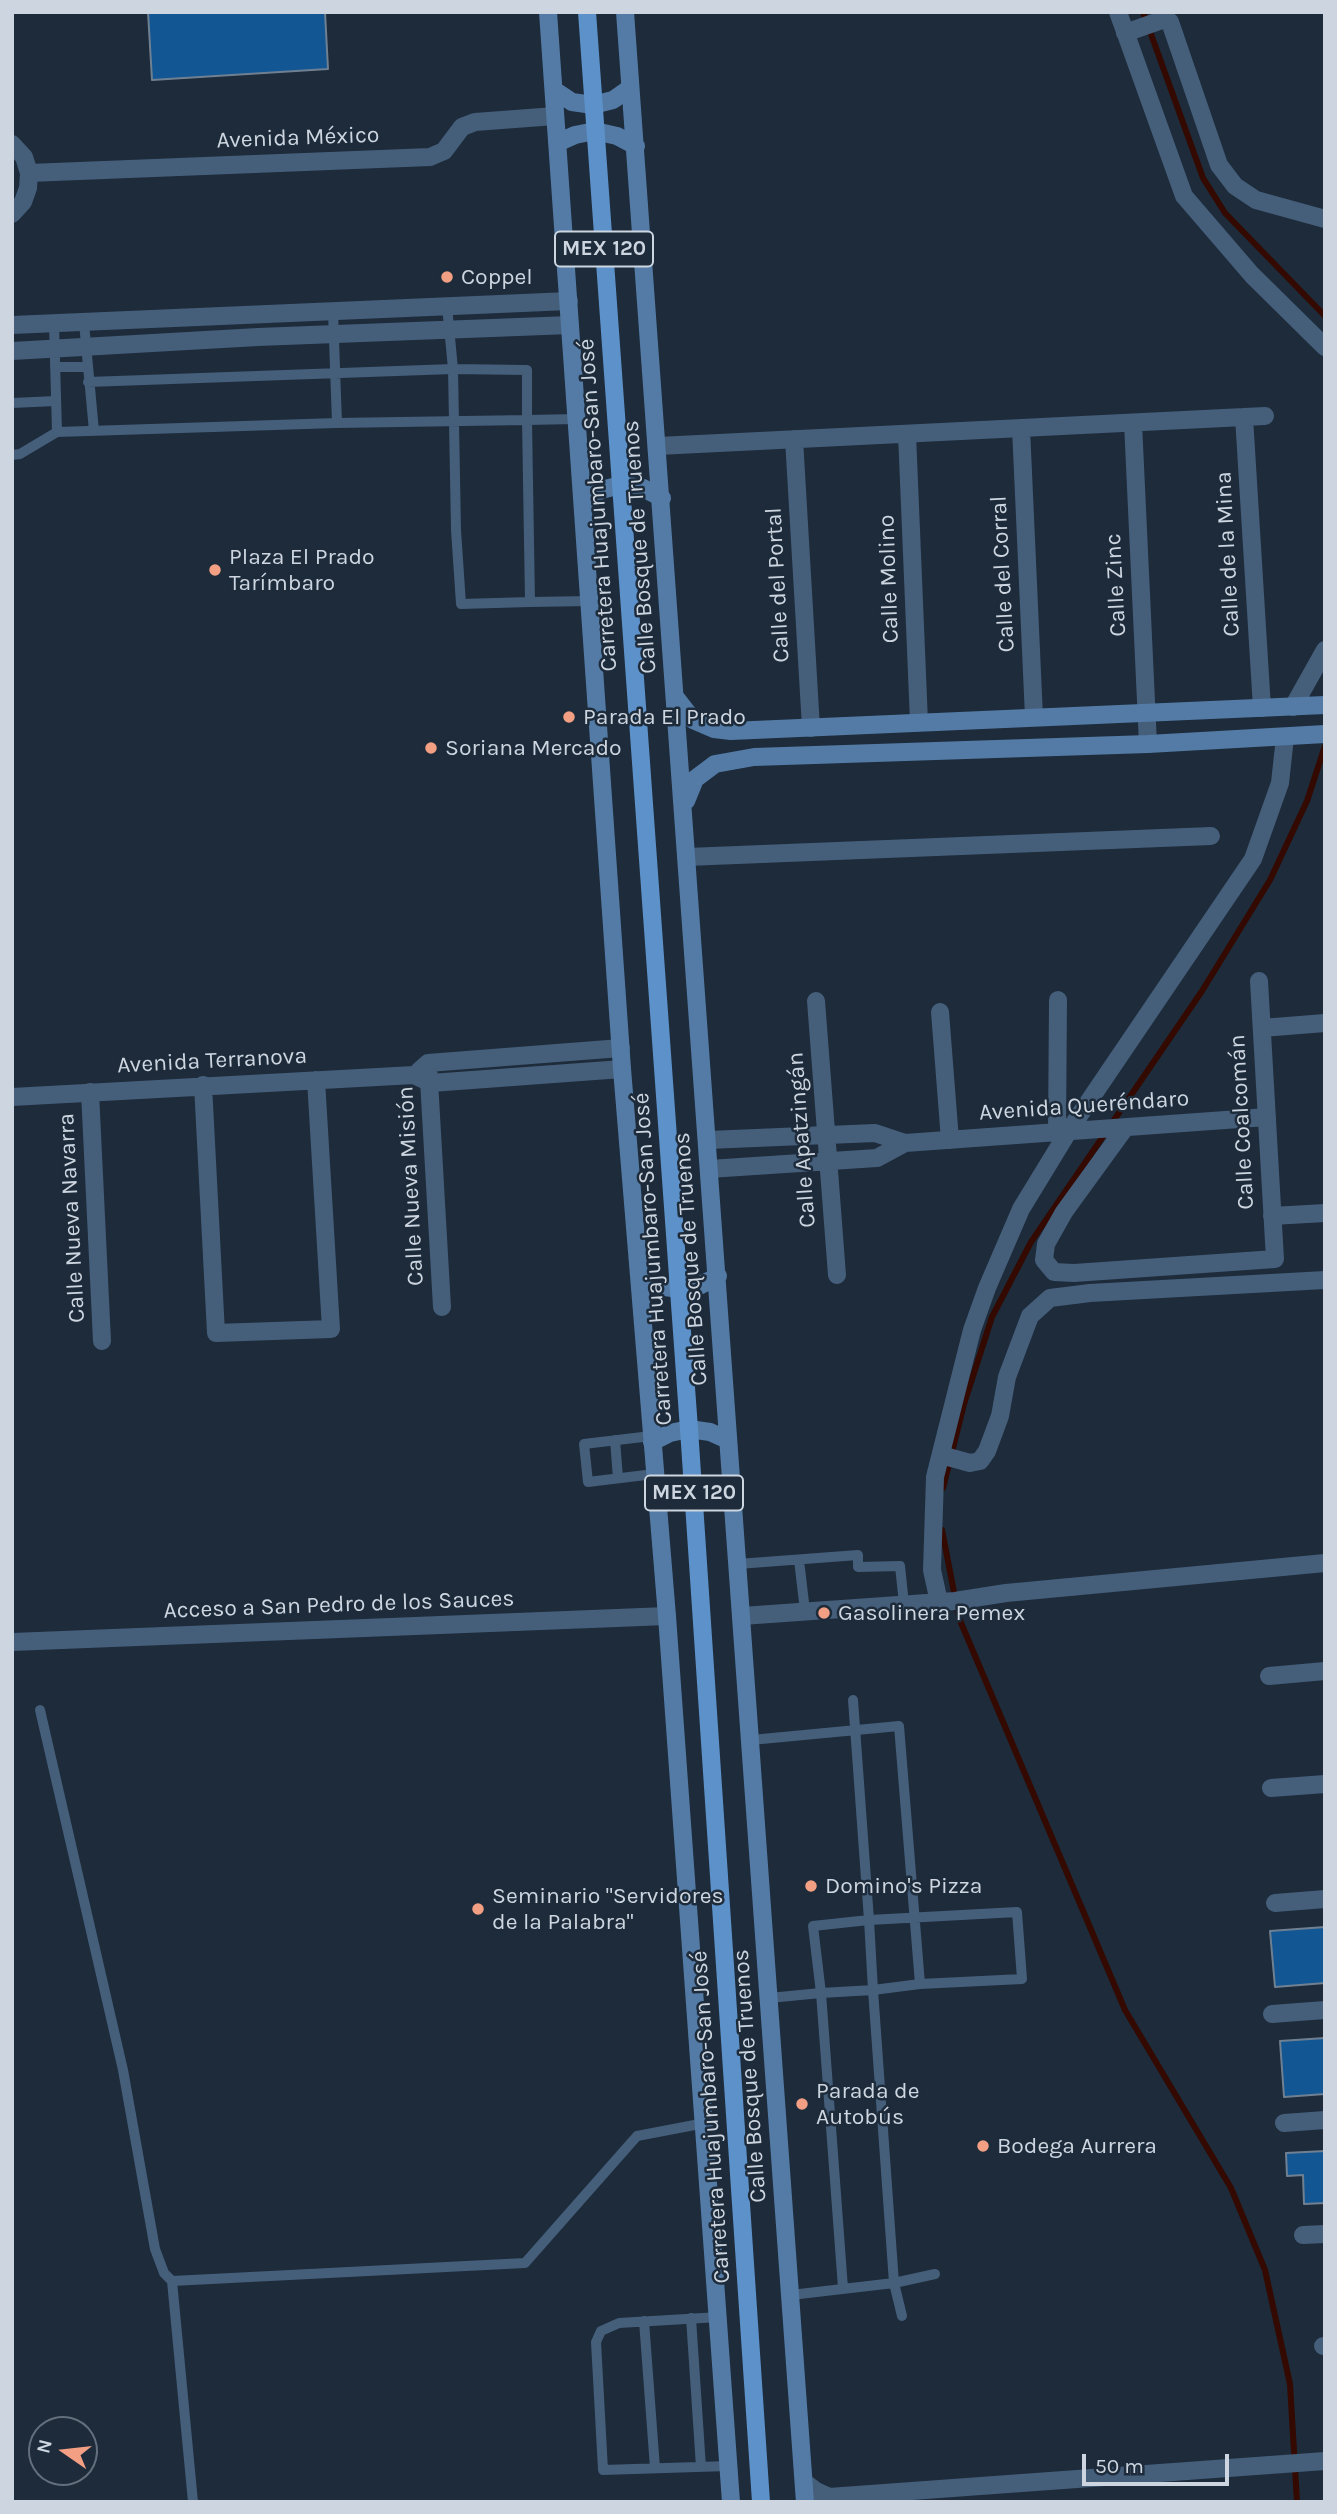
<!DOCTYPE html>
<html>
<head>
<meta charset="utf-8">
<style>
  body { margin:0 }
  #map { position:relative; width:1337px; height:2514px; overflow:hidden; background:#1d2b3a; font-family:Karla,sans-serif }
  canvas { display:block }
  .frame { position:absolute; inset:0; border:14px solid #cdd6e0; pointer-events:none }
  .north { position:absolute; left:28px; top:2416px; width:70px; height:70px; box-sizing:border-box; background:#1d2b3a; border:2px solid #636f7c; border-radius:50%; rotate:284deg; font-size:19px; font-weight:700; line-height:28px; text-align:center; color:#cdd6e0 }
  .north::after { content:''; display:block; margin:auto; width:24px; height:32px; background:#f39f84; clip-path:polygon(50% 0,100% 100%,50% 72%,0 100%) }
  .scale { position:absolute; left:1082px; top:2454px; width:147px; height:32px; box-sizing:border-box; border:4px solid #cdd6e0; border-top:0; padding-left:9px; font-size:21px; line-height:24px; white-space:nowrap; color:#cdd6e0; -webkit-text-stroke:5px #1d2b3a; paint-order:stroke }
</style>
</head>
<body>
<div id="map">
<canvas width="1337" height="2514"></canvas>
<div class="frame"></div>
<div class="north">N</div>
<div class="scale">50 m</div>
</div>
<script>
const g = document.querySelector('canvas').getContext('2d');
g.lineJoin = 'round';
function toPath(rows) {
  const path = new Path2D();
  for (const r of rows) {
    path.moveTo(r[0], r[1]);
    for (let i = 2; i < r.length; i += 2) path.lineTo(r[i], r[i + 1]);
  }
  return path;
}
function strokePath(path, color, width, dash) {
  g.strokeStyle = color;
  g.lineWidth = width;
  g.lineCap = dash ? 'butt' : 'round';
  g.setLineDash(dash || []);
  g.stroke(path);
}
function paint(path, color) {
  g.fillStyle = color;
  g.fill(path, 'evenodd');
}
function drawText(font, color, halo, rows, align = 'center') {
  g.font = font + ' Karla,sans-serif';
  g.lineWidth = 5;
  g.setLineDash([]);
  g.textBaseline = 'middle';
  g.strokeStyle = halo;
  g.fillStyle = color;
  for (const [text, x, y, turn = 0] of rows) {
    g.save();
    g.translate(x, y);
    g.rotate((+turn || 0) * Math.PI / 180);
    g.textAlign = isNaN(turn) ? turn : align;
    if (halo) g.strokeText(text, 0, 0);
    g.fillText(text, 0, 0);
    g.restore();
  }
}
strokePath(toPath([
  [1143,12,1203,178,1225,213,1325,316],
  [1112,1123,1202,991,1270,880,1307,801,1325,746],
  [943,1488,964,1404,992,1317,1031,1242,1106,1132],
  [942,1530,959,1618,1125,2010,1231,2188,1265,2270,1290,2384,1297,2502]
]), '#330900', 6);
const building = toPath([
  [148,12,325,12,328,69,152,80,148,12],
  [1325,1927,1325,1983,1275,1987,1270,1931,1325,1927],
  [1325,2038,1325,2094,1284,2097,1280,2041,1325,2038],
  [1325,2151,1325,2203,1304,2204,1303,2175,1287,2176,1286,2153,1325,2151]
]);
paint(building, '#125693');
strokePath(building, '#6f8092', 2);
strokePath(toPath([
  [447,306,453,369,456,530,461,604,530,602],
  [333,312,337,423],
  [84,323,94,431],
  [54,324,57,432],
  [55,367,87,367],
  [12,403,56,401],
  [577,419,527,420,530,602,591,601],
  [12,455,20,454,57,432,337,423,527,420,527,370,453,369,88,382],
  [651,1436,584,1444,588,1482,654,1474],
  [615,1440,618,1478],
  [799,1560,805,1611],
  [738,1564,858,1555,858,1567,900,1566,904,1604],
  [853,1700,869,1920,813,1926,821,1993,873,1990,920,1984,1022,1979,1017,1912,869,1920,873,1990,894,2283,902,2316],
  [40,1710,123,2070,155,2249,164,2273,172,2281,525,2263,637,2136,705,2123],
  [751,1740,899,1726,920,1984],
  [769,1998,821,1993,843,2288],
  [172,2281,193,2502],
  [791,2295,894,2283,935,2274],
  [719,2317,619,2323,601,2331,596,2342,603,2470,728,2466],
  [691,2318,701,2467],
  [644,2321,655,2468]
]), '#455e7a', 10);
strokePath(toPath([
  [1118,12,1184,196,1252,275,1325,347],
  [1125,33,1162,20,1170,22,1219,165,1235,186,1256,200,1325,219],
  [12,144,24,157,29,173,28,188,23,202,12,214],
  [29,173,430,157,444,151,462,127,475,122,555,116],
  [12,325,569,301],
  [12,351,258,337,570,325],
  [1133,423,1148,744],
  [1021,428,1034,717],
  [907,434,919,722],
  [794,439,811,728],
  [658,446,1244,417],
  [1293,707,1325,650],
  [1262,708,1244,417,1265,416],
  [687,857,1211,836],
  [816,1001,837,1275],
  [940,1012,950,1140],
  [1262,1028,1325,1023],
  [428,1063,442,1307],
  [419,1071,428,1063,621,1048],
  [203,1085,216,1333,331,1329,316,1080],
  [90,1092,102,1341],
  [12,1097,414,1075,431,1083,622,1069],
  [1125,1128,1064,1212,1046,1244,1044,1260,1054,1272,1074,1273,1275,1259,1259,981],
  [1057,1132,1058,1000],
  [708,1140,875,1133,905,1143],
  [709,1169,877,1158,905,1143,1267,1117],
  [1272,1216,1325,1213],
  [941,1455,970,1463,980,1461,987,1451,1000,1416,1007,1377,1030,1316,1050,1298,1090,1293,1325,1280],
  [939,1602,932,1570,935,1477,972,1330,987,1288,1021,1209,1068,1132,1253,859,1280,783,1285,737],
  [742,1616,955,1601,1006,1593,1325,1563],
  [12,1642,667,1616],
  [1269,1676,1325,1671],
  [1271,1788,1325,1784],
  [1275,1903,1325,1899],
  [1272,2014,1325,2010],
  [1284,2123,1325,2120],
  [1303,2235,1325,2234],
  [1323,2346,1325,2346],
  [804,2482,816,2491,829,2497,1325,2461]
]), '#455e7a', 18);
strokePath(toPath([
  [548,12,622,1069,667,1616,731,2502],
  [625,12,805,2502],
  [554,90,572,102,593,105,613,100,630,88],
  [557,143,575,135,595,131,617,136,636,146],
  [584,502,601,490,621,485,643,488,662,498],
  [676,698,693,720,714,729,731,731,1325,705],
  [686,801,695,779,715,764,754,757,1148,744,1325,734],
  [639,1276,658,1286,679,1289,699,1286,718,1276],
  [652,1442,670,1433,689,1429,710,1432,728,1440]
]), '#537ba6', 18);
strokePath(toPath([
  [587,12,689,1429,761,2502]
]), '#5d91c9', 18);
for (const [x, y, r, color] of [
  [447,277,7,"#f39f84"],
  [215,570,7,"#f39f84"],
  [569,717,7,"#f39f84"],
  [431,748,7,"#f39f84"],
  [824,1613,7,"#f39f84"],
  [811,1886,7,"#f39f84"],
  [478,1909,7,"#f39f84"],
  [802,2104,7,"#f39f84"],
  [983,2146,7,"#f39f84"]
]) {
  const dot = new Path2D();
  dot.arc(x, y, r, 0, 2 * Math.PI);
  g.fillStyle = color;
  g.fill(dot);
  strokePath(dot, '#1d2b3a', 2.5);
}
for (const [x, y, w] of [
  [604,249,98],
  [694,1493,98]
]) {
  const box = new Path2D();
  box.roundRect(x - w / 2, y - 17.5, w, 35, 5);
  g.fillStyle = '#1d2b3a';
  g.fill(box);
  strokePath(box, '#cdd6e0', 2);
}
drawText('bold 21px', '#cdd6e0', null, [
  ["MEX 120",604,249],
  ["MEX 120",694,1493]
]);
drawText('23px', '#cdd6e0', '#1d2b3a', [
  ["Avenida México",298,138,-2],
  ["Carretera Huajumbaro-San José",598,505,-94],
  ["Calle Bosque de Truenos",640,547,-94],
  ["Calle de la Mina",1228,554,-93],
  ["Calle del Corral",1003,574,-93],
  ["Calle Molino",889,579,-92],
  ["Calle del Portal",778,585,-93],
  ["Calle Zinc",1116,585,-93],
  ["Avenida Terranova",212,1061,-3],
  ["Avenida Queréndaro",1084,1106,-4],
  ["Calle Coalcomán",1242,1122,-93],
  ["Calle Apatzingán",802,1140,-94],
  ["Calle Nueva Misión",411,1186,-93],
  ["Calle Nueva Navarra",72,1218,-93],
  ["Carretera Huajumbaro-San José",653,1259,-94],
  ["Calle Bosque de Truenos",691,1259,-94],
  ["Acceso a San Pedro de los Sauces",339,1605,-2],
  ["Calle Bosque de Truenos",750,2076,-94],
  ["Carretera Huajumbaro-San José",711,2117,-94]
]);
drawText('23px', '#cdd6e0', '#1d2b3a', [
  ["Coppel",461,277],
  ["Plaza El Prado",229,557],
  ["Tarímbaro",229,583],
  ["Parada El Prado",583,717],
  ["Soriana Mercado",445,748],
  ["Gasolinera Pemex",838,1613],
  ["Domino's Pizza",825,1886],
  ["Seminario \"Servidores",492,1896],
  ["de la Palabra\"",492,1922],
  ["Parada de",816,2091],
  ["Autobús",816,2117],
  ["Bodega Aurrera",997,2146]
], 'left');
</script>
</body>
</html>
